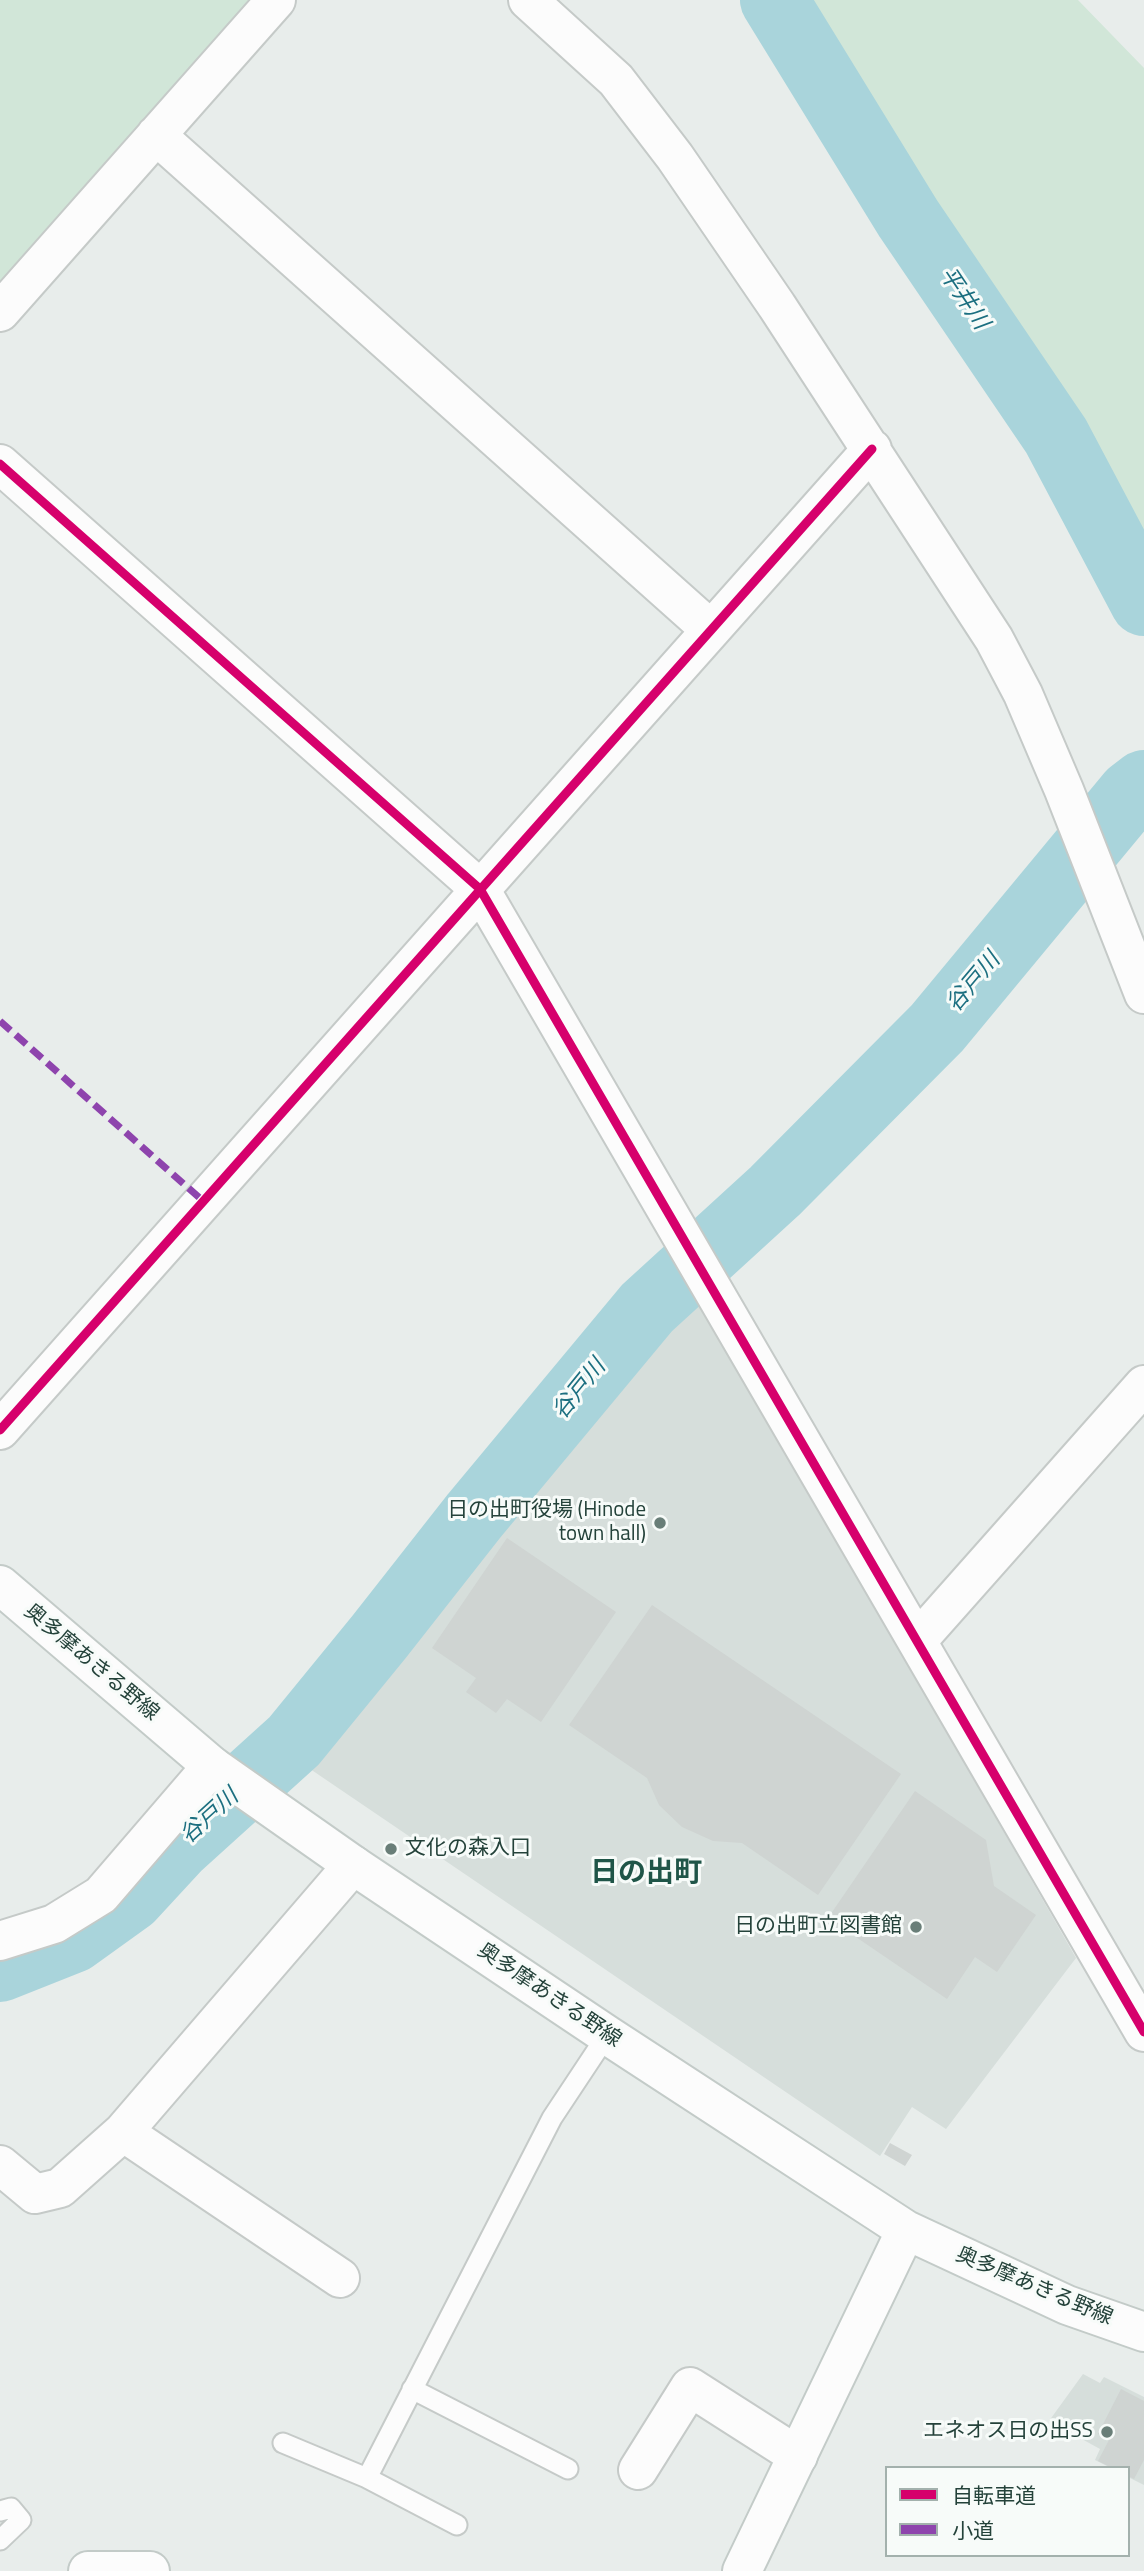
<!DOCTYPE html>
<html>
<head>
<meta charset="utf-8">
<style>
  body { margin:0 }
  #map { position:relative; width:1144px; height:2571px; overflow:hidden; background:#e8edeb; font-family:"Titillium Web","Noto Sans JP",sans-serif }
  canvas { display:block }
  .legend { position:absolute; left:885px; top:2466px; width:245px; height:91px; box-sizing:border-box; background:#f7fbf9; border:2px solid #a3b1ad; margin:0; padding:9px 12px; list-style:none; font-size:21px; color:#24423a }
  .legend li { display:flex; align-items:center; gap:14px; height:35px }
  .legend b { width:35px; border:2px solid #a3b1ad }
</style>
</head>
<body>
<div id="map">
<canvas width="1144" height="2571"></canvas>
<ul class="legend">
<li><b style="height:9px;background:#d6006c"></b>自転車道</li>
<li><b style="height:9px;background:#8e44ad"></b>小道</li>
</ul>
</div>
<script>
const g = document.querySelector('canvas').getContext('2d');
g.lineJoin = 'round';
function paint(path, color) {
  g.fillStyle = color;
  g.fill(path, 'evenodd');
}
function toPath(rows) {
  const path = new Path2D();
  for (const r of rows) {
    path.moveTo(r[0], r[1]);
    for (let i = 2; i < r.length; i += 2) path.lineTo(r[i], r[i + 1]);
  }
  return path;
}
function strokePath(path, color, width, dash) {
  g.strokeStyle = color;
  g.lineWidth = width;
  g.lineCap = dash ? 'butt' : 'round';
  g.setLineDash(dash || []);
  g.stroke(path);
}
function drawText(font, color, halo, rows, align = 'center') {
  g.font = font + ' "Titillium Web","Noto Sans JP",sans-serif';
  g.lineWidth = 6;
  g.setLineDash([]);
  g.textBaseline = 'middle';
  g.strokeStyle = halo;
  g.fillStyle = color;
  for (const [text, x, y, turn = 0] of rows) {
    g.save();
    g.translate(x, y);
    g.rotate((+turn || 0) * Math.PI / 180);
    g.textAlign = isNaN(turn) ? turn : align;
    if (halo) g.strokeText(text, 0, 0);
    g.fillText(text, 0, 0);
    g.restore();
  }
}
paint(toPath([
  [694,1290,1076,1958,946,2129,912,2107,880,2156,291,1756],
  [1083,2374,1100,2383,1104,2377,1144,2397,1144,2485,1128,2477,1128,2468,1111,2468,1095,2460,1100,2449,1049,2421]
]), '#d6dedb');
paint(toPath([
  [0,0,251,0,0,282],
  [809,0,1078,0,1144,68,1144,548,923,201]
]), '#d1e6d8');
strokePath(toPath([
  [774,0,908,218,1056,436,1144,602],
  [0,1968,73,1939,130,1898,178,1846,294,1741,379,1637,474,1516,647,1308,775,1191,937,1028,1131,794,1144,784]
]), '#a9d4db', 68);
paint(toPath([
  [507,1538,616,1612,541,1722,507,1699,496,1713,466,1692,476,1678,432,1648],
  [652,1605,901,1774,818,1895,742,1843,713,1841,682,1827,659,1805,647,1778,569,1725],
  [915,1791,986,1840,994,1886,1036,1915,997,1972,975,1957,947,1999,828,1918],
  [890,2143,912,2155,905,2166,884,2154],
  [1121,2389,1144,2401,1144,2460,1134,2479,1128,2476,1128,2468,1112,2468,1098,2461,1109,2440,1098,2434]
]), '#cfd4d2');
const lane = toPath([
  [412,2389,568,2469],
  [283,2443,367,2478,457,2525],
  [367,2478,552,2118,607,2035],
  [0,2511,11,2508,21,2520,0,2540]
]);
const street = toPath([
  [528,0,616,80,675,157,777,306,994,639,1023,694,1064,790,1144,994],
  [156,135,711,630],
  [0,312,276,0],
  [0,464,480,889,1144,2032],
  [0,1430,872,449],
  [917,1641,1144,1385],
  [0,1941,54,1924,101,1895,212,1766],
  [123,2132,340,2278],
  [0,2165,35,2194,60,2188,123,2132,353,1865],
  [638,2470,690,2387,798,2456]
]);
const secondary = toPath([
  [0,1585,212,1766,353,1865,607,2035,906,2230,1067,2305,1144,2332],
  [88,2571,150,2571],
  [742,2571,906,2230]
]);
strokePath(lane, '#c5cac8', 23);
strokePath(street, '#c5cac8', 42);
strokePath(secondary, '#c3cbc8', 42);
strokePath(lane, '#fcfcfc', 19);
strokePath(street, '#fcfcfc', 38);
strokePath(secondary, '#fcfcfc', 38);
strokePath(toPath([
  [0,1021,203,1201]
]), '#8e44ad', 7, [14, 7]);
strokePath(toPath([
  [0,464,480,889,1144,2032],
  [0,1430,872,449]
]), '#d6006c', 9);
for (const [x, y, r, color] of [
  [660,1523,7,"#697e78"],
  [391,1849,7,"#697e78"],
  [916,1927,7,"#697e78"],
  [1107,2432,7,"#697e78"]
]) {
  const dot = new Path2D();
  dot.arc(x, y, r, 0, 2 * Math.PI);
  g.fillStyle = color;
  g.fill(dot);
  strokePath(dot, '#f7fbf9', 2.5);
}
drawText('21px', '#24423a', '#f7fbf9', [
  ["日の出町役場 (Hinode",646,1511],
  ["town hall)",646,1535],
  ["文化の森入口",405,1849,"left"],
  ["日の出町立図書館",902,1927],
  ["エネオス日の出SS",1093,2432]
], 'right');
drawText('21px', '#24423a', '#f7fbf9', [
  ["奥多摩あきる野線",91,1663,40],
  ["奥多摩あきる野線",549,1996,34],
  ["奥多摩あきる野線",1034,2287,23]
]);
drawText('italic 23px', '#1c6f80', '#f7fbf9', [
  ["平井川",963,299,56],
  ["谷戸川",974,983,-50],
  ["谷戸川",580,1390,-51],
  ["谷戸川",210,1817,-42]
]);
drawText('bold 28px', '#1f5548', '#f7fbf9', [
  ["日の出町",646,1874]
]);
</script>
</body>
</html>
